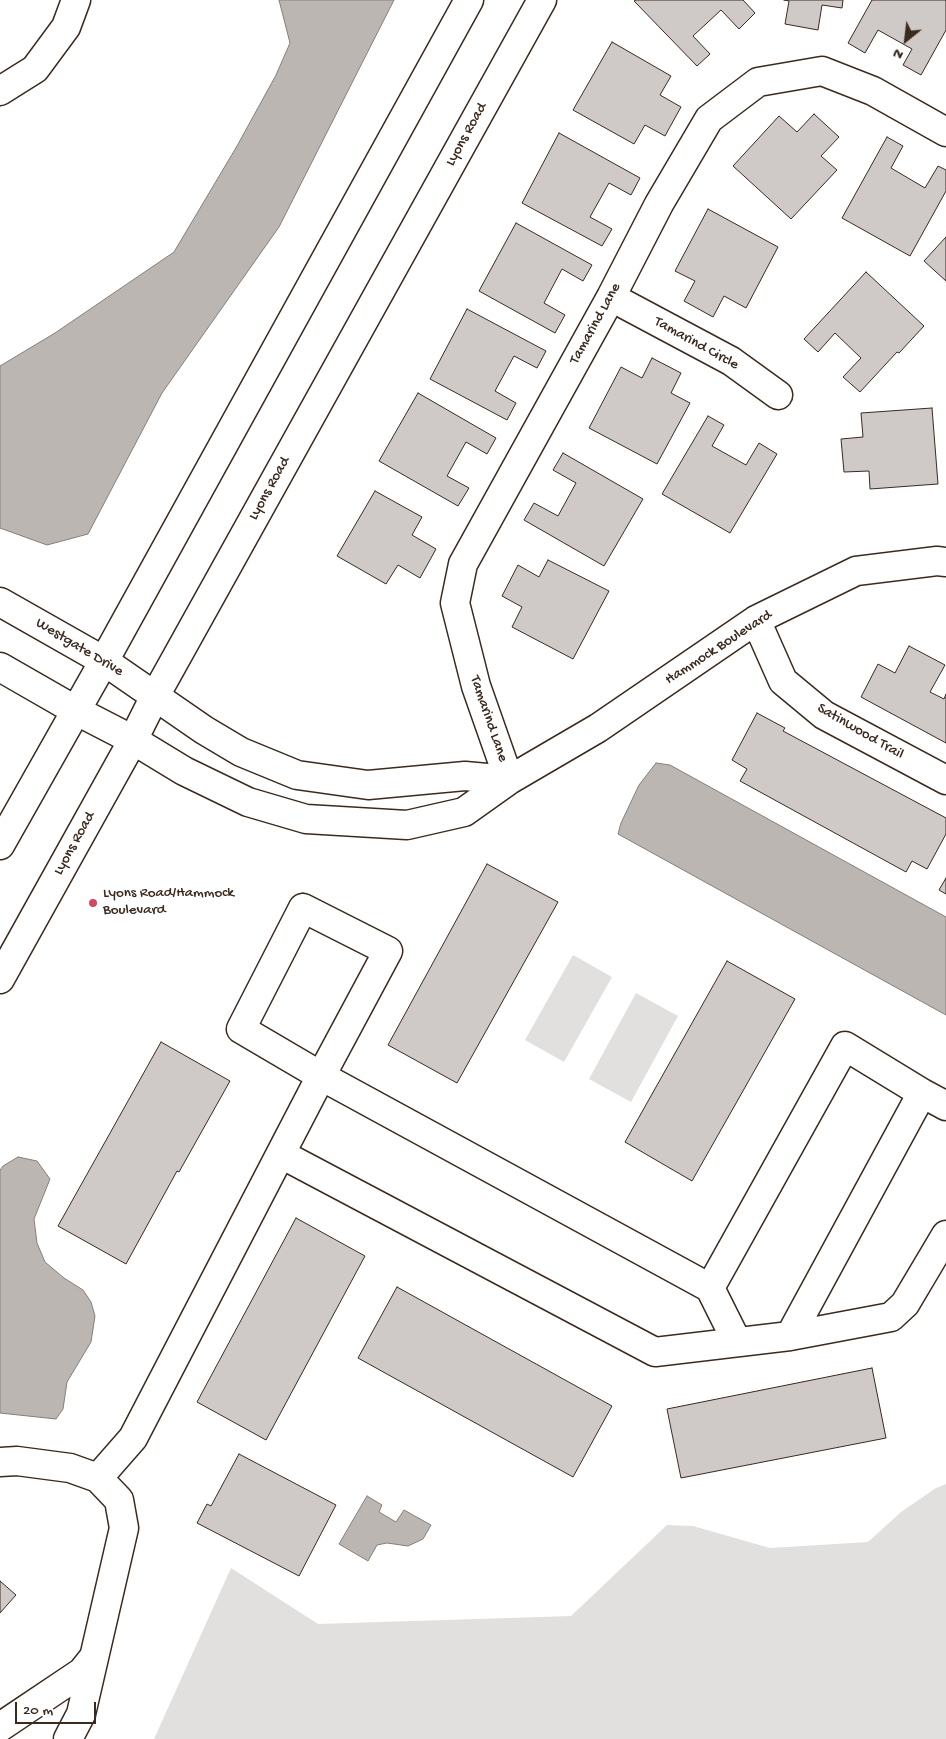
<!DOCTYPE html>
<html>
<head>
<meta charset="utf-8">
<style>
  body { margin:0 }
  #map { position:relative; width:946px; height:1739px; overflow:hidden; background:#fff; font-family:"Gochi Hand",sans-serif }
  canvas { display:block }
  .north { position:absolute; left:881px; top:15px; width:50px; height:50px; -webkit-text-stroke:4px #fff; paint-order:stroke; rotate:209deg; font-size:14px; font-weight:700; line-height:20px; text-align:center; color:#3b2a1e }
  .north::after { content:''; display:block; margin:auto; width:18px; height:22px; background:#3b2a1e; clip-path:polygon(50% 0,100% 100%,50% 72%,0 100%) }
  .scale { position:absolute; left:15px; top:1702px; width:81px; height:22px; box-sizing:border-box; border:2px solid #3b2a1e; border-top:0; padding-left:6px; font-size:15px; line-height:18px; white-space:nowrap; color:#3b2a1e; -webkit-text-stroke:4px #fff; paint-order:stroke }
</style>
</head>
<body>
<div id="map">
<canvas width="946" height="1739"></canvas>
<div class="north">N</div>
<div class="scale">20 m</div>
</div>
<script>
const g = document.querySelector('canvas').getContext('2d');
g.lineJoin = 'round';
function paint(path, color) {
  g.fillStyle = color;
  g.fill(path, 'evenodd');
}
function toPath(rows) {
  const path = new Path2D();
  for (const r of rows) {
    path.moveTo(r[0], r[1]);
    for (let i = 2; i < r.length; i += 2) path.lineTo(r[i], r[i + 1]);
  }
  return path;
}
function strokePath(path, color, width, dash) {
  g.strokeStyle = color;
  g.lineWidth = width;
  g.lineCap = dash ? 'butt' : 'round';
  g.setLineDash(dash || []);
  g.stroke(path);
}
function drawText(font, color, halo, rows, align = 'center') {
  g.font = font + ' "Gochi Hand",sans-serif';
  g.lineWidth = 4;
  g.setLineDash([]);
  g.textBaseline = 'middle';
  g.strokeStyle = halo;
  g.fillStyle = color;
  for (const [text, x, y, turn = 0] of rows) {
    g.save();
    g.translate(x, y);
    g.rotate((+turn || 0) * Math.PI / 180);
    g.textAlign = isNaN(turn) ? turn : align;
    if (halo) g.strokeText(text, 0, 0);
    g.fillText(text, 0, 0);
    g.restore();
  }
}
paint(toPath([
  [573,955,612,977,564,1062,525,1040],
  [636,993,678,1016,631,1102,589,1079],
  [946,1484,946,1739,154,1739,231,1568,318,1624,571,1616,667,1525,693,1526,770,1548,868,1542,901,1512,936,1488]
]), '#e2e0de');
const water = toPath([
  [279,0,394,0,279,227,162,393,88,534,47,545,0,528,0,366,55,333,174,252,237,146,276,75,290,43,279,0],
  [656,763,670,765,946,917,946,1015,618,834,621,823,639,785,656,763],
  [18,1157,37,1161,50,1179,34,1219,37,1243,45,1262,64,1278,83,1290,91,1302,95,1316,91,1342,67,1382,63,1409,56,1419,0,1413,0,1170,3,1166,18,1157],
  [367,1496,382,1505,379,1512,396,1522,404,1510,431,1525,423,1539,408,1546,387,1543,377,1545,368,1561,339,1544,367,1496]
]);
paint(water, '#bcb6b3');
strokePath(water, '#887e77', 1);
const building = toPath([
  [636,0,743,0,755,13,739,29,721,10,693,36,710,54,697,66,634,1,636,0],
  [784,0,843,0,842,8,822,5,818,30,785,24,789,1,784,0],
  [872,0,946,0,946,30,921,75,903,65,912,49,878,30,865,53,848,43,872,0],
  [612,42,671,76,660,95,681,107,665,136,645,125,634,144,573,110,612,42],
  [814,114,839,137,821,156,837,170,791,219,733,166,779,116,797,132,814,114],
  [559,133,640,178,631,195,609,183,590,217,612,229,602,246,522,203,559,133],
  [887,137,903,146,891,168,925,188,938,166,946,170,946,191,910,256,842,218,887,137],
  [708,209,778,247,746,308,724,296,713,317,684,301,695,281,675,271,708,209],
  [516,223,592,265,583,281,562,269,544,303,565,315,555,333,479,291,516,223],
  [946,237,946,281,924,261,946,237],
  [866,272,924,326,899,353,897,352,860,392,843,377,861,358,835,333,818,352,804,339,866,272],
  [467,309,546,351,537,368,514,356,495,391,516,403,507,420,430,379,467,309],
  [652,358,681,373,671,393,690,403,657,464,589,428,621,367,642,378,652,358],
  [418,393,496,438,487,454,466,442,447,476,469,488,458,506,379,461,418,393],
  [932,408,938,484,870,489,869,471,844,472,841,439,863,437,861,413,932,408],
  [708,416,724,425,712,446,746,465,759,443,777,454,730,533,662,494,708,416],
  [563,453,643,499,604,566,524,520,534,503,558,516,576,483,553,470,563,453],
  [375,491,422,517,412,535,436,549,420,578,398,565,386,584,337,556,375,491],
  [548,560,609,591,573,659,512,627,522,607,502,596,518,565,539,577,548,560],
  [909,646,945,665,930,692,944,699,946,694,946,743,861,697,878,664,895,673,909,646],
  [757,713,785,728,783,731,946,818,946,834,927,869,912,861,906,872,740,781,747,769,732,760,757,713],
  [487,864,558,902,457,1083,388,1045,487,864],
  [946,878,946,894,939,890,946,878],
  [727,961,795,999,692,1181,625,1142,727,961],
  [161,1042,230,1081,179,1172,177,1171,126,1264,58,1226,161,1042],
  [296,1218,365,1256,266,1440,197,1402,296,1218],
  [397,1287,612,1406,573,1477,358,1358,397,1287],
  [872,1368,886,1438,681,1478,667,1409,872,1368],
  [239,1454,336,1505,299,1576,197,1523,207,1504,211,1506,239,1454],
  [0,1581,16,1595,0,1613,0,1581]
]);
paint(building, '#cfcac7');
strokePath(building, '#3b2a1e', 1);
const minor = toPath([
  [0,91,35,69,66,27,76,0],
  [611,297,731,361,778,395],
  [0,602,104,661,204,730,241,752,297,775,368,785,465,776,509,780],
  [756,620,783,681,824,715,946,780],
  [0,667,75,710,133,740,184,771,248,802,306,819,407,825,464,812,509,780,598,728,756,620,856,571,937,561,946,562],
  [509,780,476,686,455,603,463,564,611,297,659,204,709,119,758,82,822,71,873,91,946,132],
  [303,908,388,951,321,1076,241,1029,303,908],
  [281,1154,655,1352,790,1336,891,1317,905,1304,946,1235],
  [710,1288,737,1342],
  [790,1336,922,1093],
  [0,1462,17,1461,70,1468,98,1478,119,1500,124,1528,81,1714,68,1739],
  [98,1478,133,1438,321,1076,710,1288,845,1046,922,1093,946,1106],
  [0,1727,82,1672,94,1657]
]);
const major = toPath([
  [0,845,104,661,469,0],
  [0,979,133,740,155,696,542,0]
]);
strokePath(minor, '#3b2a1e', 31);
strokePath(major, '#3b2a1e', 31);
strokePath(minor, '#fff', 28);
strokePath(major, '#fff', 28);
for (const [x, y, r, color] of [
  [93,903,5,"#d1495b"]
]) {
  const dot = new Path2D();
  dot.arc(x, y, r, 0, 2 * Math.PI);
  g.fillStyle = color;
  g.fill(dot);
  strokePath(dot, '#fff', 2);
}
drawText('15px', '#3b2a1e', '#fff', [
  ["Lyons Road",467,135,-61],
  ["Tamarind Lane",596,324,-61],
  ["Tamarind Circle",696,344,29],
  ["Lyons Road",270,489,-61],
  ["Westgate Drive",79,648,31],
  ["Hammock Boulevard",719,648,-33],
  ["Tamarind Lane",488,719,71],
  ["Satinwood Trail",860,732,30],
  ["Lyons Road",75,844,-61]
]);
drawText('15px', '#3b2a1e', '#fff', [
  ["Lyons Road/Hammock",103,894],
  ["Boulevard",103,911]
], 'left');
</script>
</body>
</html>
